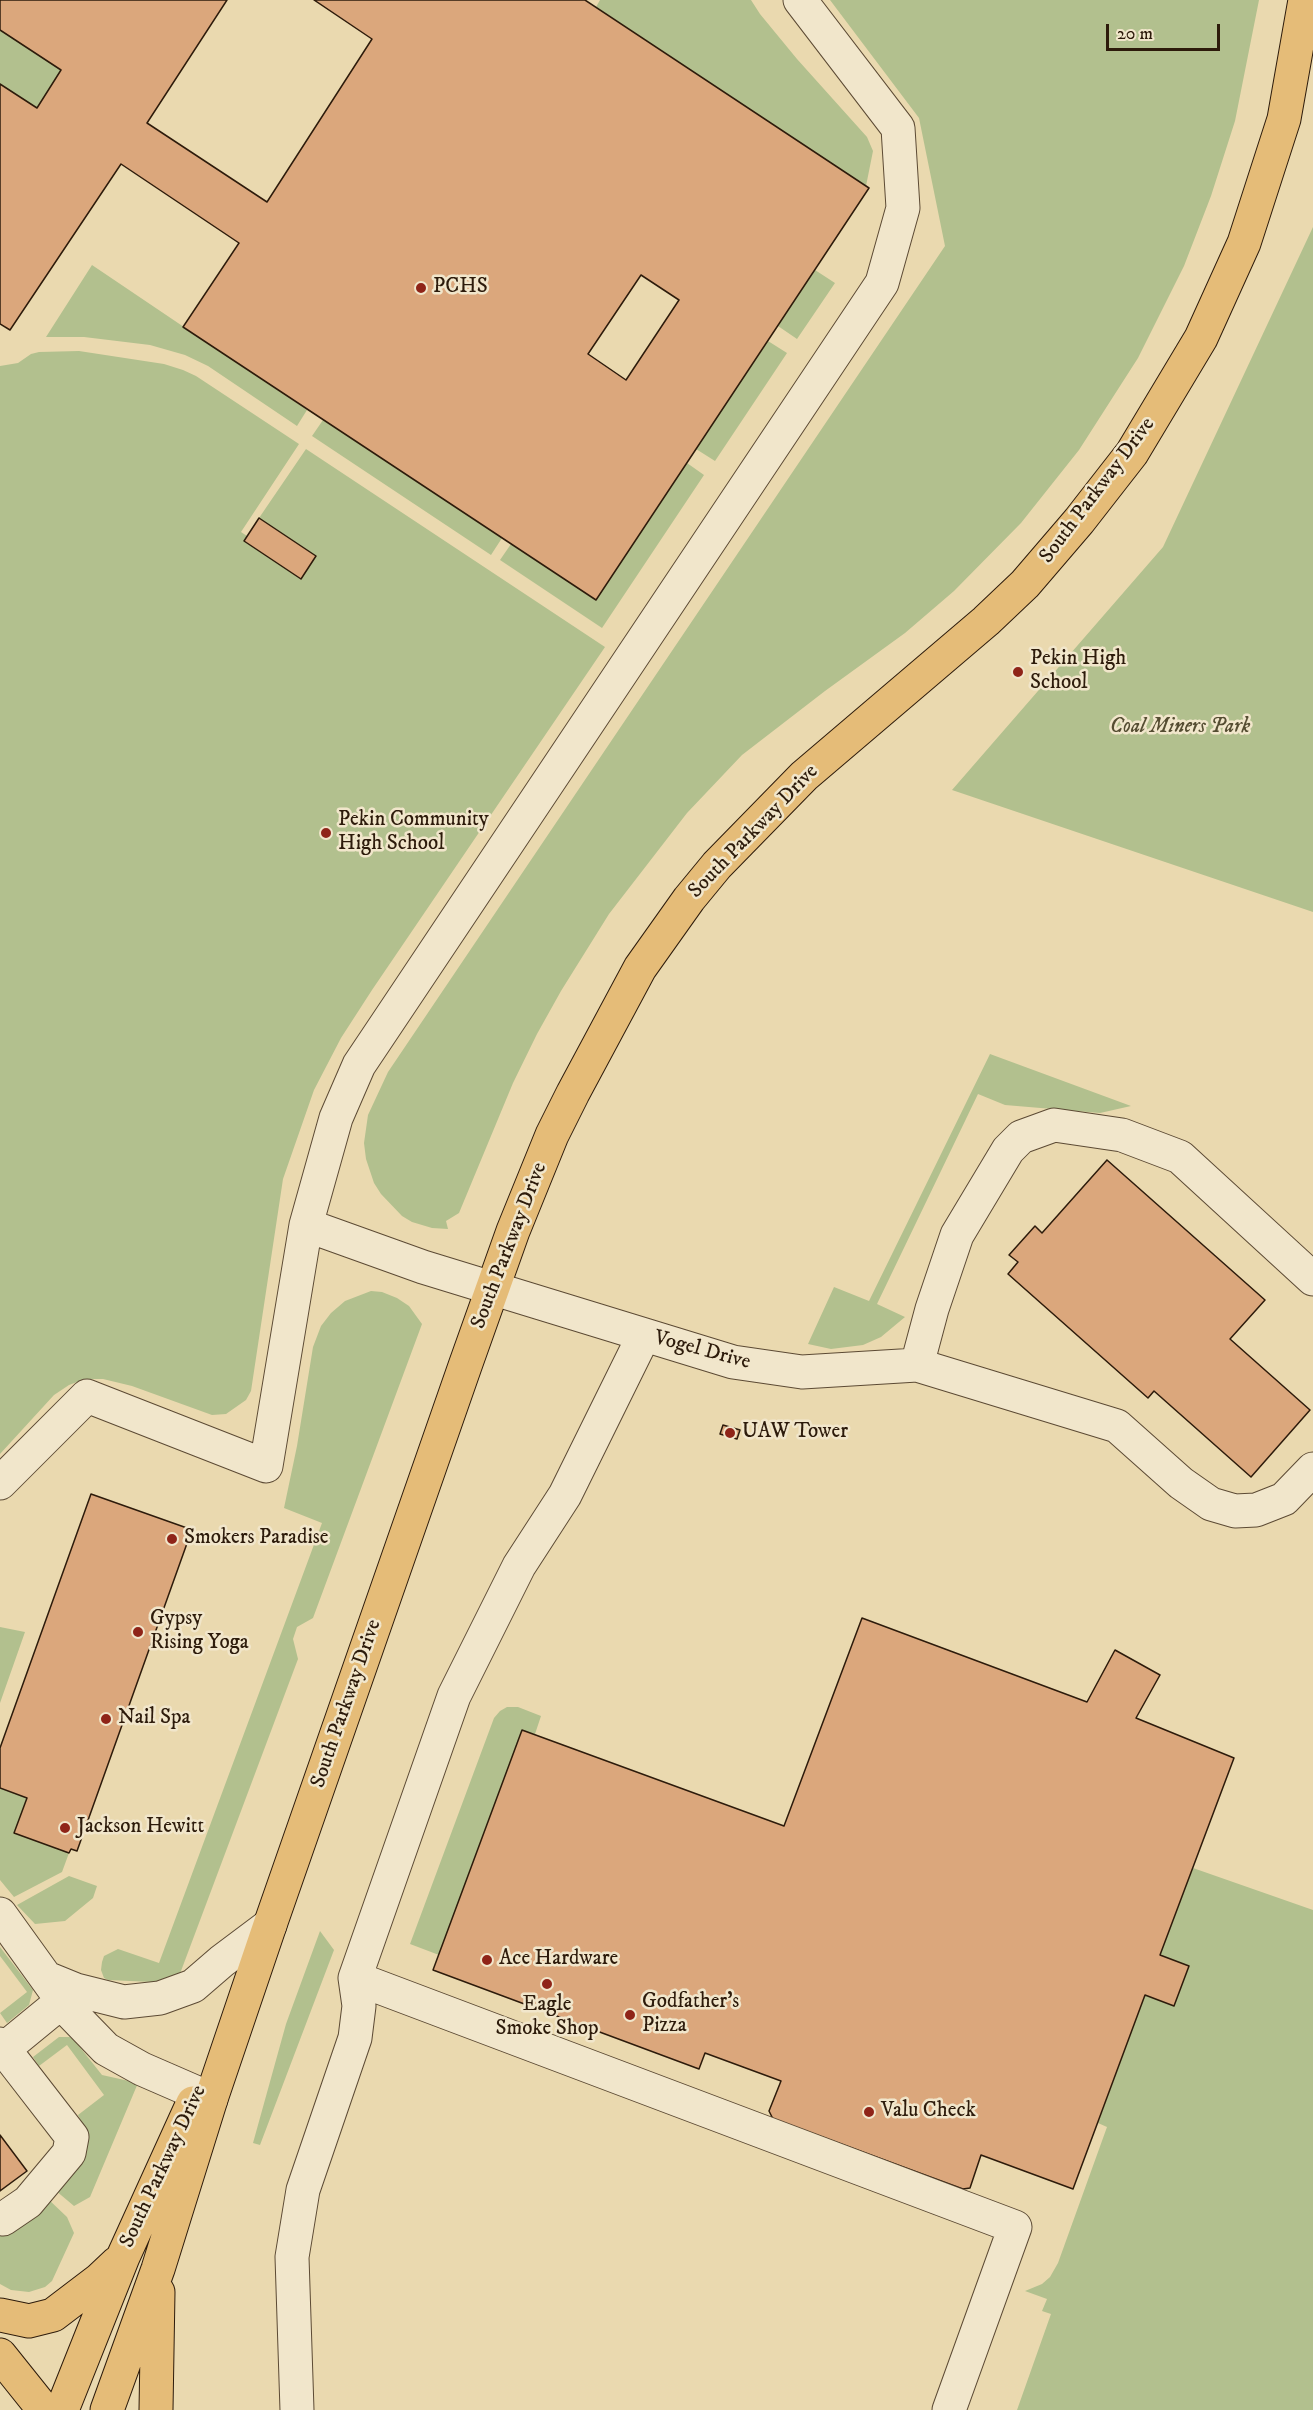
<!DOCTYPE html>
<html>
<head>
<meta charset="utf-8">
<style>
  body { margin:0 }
  #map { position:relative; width:1313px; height:2410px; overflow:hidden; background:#ead9af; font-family:"IM FELL DW Pica",serif }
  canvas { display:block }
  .scale { position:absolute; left:1106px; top:24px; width:114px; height:27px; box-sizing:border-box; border:3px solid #2d1b0b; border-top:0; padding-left:8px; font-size:18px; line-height:21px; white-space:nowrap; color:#2d1b0b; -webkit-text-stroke:4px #f1e6cb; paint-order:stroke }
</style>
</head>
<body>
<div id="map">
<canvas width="1313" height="2410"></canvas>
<div class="scale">20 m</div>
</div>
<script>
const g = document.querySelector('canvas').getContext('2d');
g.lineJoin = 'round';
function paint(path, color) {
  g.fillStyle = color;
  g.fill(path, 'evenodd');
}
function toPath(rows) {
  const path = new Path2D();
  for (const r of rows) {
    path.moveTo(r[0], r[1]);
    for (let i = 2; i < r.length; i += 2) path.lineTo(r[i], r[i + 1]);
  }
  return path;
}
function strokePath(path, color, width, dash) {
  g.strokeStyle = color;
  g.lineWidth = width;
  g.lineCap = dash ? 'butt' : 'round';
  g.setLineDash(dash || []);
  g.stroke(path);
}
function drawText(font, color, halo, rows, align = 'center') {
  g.font = font + ' "IM FELL DW Pica",serif';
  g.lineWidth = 5;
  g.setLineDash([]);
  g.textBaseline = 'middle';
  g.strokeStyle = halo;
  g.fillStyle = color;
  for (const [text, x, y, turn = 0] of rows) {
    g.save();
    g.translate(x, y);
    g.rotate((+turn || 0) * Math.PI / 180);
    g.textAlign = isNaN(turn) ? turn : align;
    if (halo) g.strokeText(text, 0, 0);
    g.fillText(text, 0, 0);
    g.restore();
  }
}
paint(toPath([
  [600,0,751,0,760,14,797,59,867,137,873,151,866,186,596,7],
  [830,0,1259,0,1235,121,1211,196,1184,266,1138,358,1079,450,1021,523,954,591,905,633,825,691,742,755,687,813,609,914,561,991,537,1034,513,1083,459,1213,446,1221,448,1229,432,1228,412,1222,402,1216,381,1194,374,1183,366,1159,364,1143,368,1115,388,1072,945,246,919,118],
  [0,30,61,70,37,108,0,84],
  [1313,227,1313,912,952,790,1163,547],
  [92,265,307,410,297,426,208,366,185,355,150,345,84,337,46,337],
  [815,270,835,283,797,339,778,326],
  [768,341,787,353,715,461,696,449],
  [79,351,164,364,183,370,196,376,299,444,241,532,247,536,244,541,301,578,316,556,259,518,306,449,605,647,372,990,341,1038,314,1090,283,1179,251,1391,246,1400,226,1414,212,1415,132,1386,103,1379,85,1379,69,1385,54,1395,0,1454,0,366,18,363,31,354,39,352],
  [323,420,502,538,491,555,312,436],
  [687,463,704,475,602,628,500,560,511,544,596,600],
  [990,1054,1131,1106,1100,1113,1005,1105,978,1094,877,1304,905,1317,881,1337,863,1345,831,1349,808,1344,834,1287,869,1301],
  [371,1291,382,1292,397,1298,409,1306,422,1324,313,1618,297,1627,293,1639,298,1659,178,1979,152,1982,108,1980,104,1978,101,1970,102,1962,104,1956,118,1949,159,1963,322,1523,284,1508,297,1446,313,1347,321,1326,331,1313,345,1301],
  [0,1627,25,1632,0,1703],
  [507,1707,518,1707,541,1716,535,1734,522,1731,439,1955,410,1944,494,1718,500,1711],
  [0,1788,27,1798,14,1833,69,1853,62,1872,14,1897,0,1880],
  [1193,1868,1313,1910,1313,2410,1017,2410,1051,2314,1042,2311,1047,2299,1025,2291,1042,2284,1050,2277,1058,2263,1107,2127,1098,2123,1145,1995,1174,2006,1160,1955],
  [69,1876,97,1886,93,1898,65,1921,35,1924,17,1905],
  [320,1931,334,1950,260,2145,253,2143,286,2024],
  [0,1947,33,1990,29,2005,7,2023,0,2013,27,1992,0,1956],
  [59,2037,70,2037,75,2041,102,2075,138,2083,90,2197,74,2206,55,2190,86,2131,78,2115,104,2095,67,2045,39,2066,33,2057],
  [47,2198,67,2217,74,2233,52,2281,45,2287,29,2292,11,2290,0,2284,0,2235,4,2235]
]), '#b2c08e');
const building = toPath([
  [0,0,227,0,147,123,267,202,372,39,314,0,585,0,869,188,596,600,183,327,239,243,121,164,10,330,0,324,0,84,37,108,61,70,0,30,0,0],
  [641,275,679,300,626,380,588,354,641,275],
  [259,518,316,556,301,579,244,541,259,518],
  [1107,1160,1265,1300,1230,1339,1310,1410,1251,1477,1154,1391,1148,1398,1008,1274,1018,1262,1009,1255,1035,1226,1042,1233,1107,1160],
  [723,1425,740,1430,737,1439,720,1434,723,1425],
  [91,1494,187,1528,185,1533,190,1535,77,1851,71,1849,69,1853,14,1833,27,1798,0,1788,0,1748,91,1494],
  [862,1618,1087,1702,1115,1650,1160,1675,1136,1718,1234,1758,1160,1955,1189,1966,1174,2006,1145,1995,1073,2189,981,2155,970,2188,963,2189,773,2119,769,2111,781,2081,705,2053,699,2069,433,1970,522,1730,784,1826,862,1618],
  [0,2135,27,2171,0,2191,0,2135]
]);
paint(building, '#dba77c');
strokePath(building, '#2d1b0b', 1.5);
const minor = toPath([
  [306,1225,423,1267,733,1362,802,1372,917,1365,1117,1426,1181,1483,1211,1504,1235,1511,1256,1510,1284,1499,1313,1469],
  [644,1335,565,1495,519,1566,454,1696,355,1978,1015,2227,949,2410],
  [917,1365,932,1309,957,1235,1008,1150,1021,1137,1054,1125,1122,1135,1180,1157,1313,1279],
  [0,1483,87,1396,266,1466,306,1225,336,1118,359,1065,882,283,903,208,898,128,800,0],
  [0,1914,72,2014,106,2049,142,2069,211,2099],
  [49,1979,76,1990,124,2002,160,1998,193,1986,222,1961,270,1925],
  [0,2044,72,2137,69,2153,28,2202,3,2219,0,2218],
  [4,2049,76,1990],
  [297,2410,292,2257,303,2190,355,2038,359,2006,355,1978]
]);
const major = toPath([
  [0,2315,29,2321,53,2315,99,2280,117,2263],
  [0,2355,44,2410],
  [62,2410,123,2257,193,2103],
  [107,2410,158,2269,211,2099,270,1925,465,1366,513,1231,552,1135,573,1093,640,968,689,899,717,865,804,776,986,621,1025,584,1079,521,1132,453,1201,338,1244,243,1284,119,1305,0],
  [156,2410,158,2292]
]);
strokePath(minor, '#5c4a34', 35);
strokePath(major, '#2d1b0b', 35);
strokePath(minor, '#f1e6cb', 33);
strokePath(major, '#e5bc78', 33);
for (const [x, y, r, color] of [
  [421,288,6,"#8f2418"],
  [1018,672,6,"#8f2418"],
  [326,833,6,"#8f2418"],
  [730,1433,6,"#8f2418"],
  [172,1539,6,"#8f2418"],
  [138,1632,6,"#8f2418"],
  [106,1719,6,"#8f2418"],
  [65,1828,6,"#8f2418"],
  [487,1960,6,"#8f2418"],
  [547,1984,6,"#8f2418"],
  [630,2015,6,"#8f2418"],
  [869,2112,6,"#8f2418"]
]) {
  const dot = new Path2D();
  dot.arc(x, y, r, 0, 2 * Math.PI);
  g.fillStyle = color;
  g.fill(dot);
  strokePath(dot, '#f1e6cb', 2);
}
drawText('21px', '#2d1b0b', '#f1e6cb', [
  ["PCHS",433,288],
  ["Pekin High",1030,660],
  ["School",1030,684],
  ["Pekin Community",338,821],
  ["High School",338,845],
  ["UAW Tower",742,1433],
  ["Smokers Paradise",184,1539],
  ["Gypsy",150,1620],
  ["Rising Yoga",150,1644],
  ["Nail Spa",118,1719],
  ["Jackson Hewitt",77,1828],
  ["Ace Hardware",499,1960],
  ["Godfather's",642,2003],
  ["Pizza",642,2027],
  ["Eagle",547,2006,"center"],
  ["Smoke Shop",547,2030,"center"],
  ["Valu Check",881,2112]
], 'left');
drawText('21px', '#2d1b0b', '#f1e6cb', [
  ["South Parkway Drive",1098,491,-53],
  ["South Parkway Drive",754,832,-46],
  ["South Parkway Drive",510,1246,-69],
  ["Vogel Drive",702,1351,15],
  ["South Parkway Drive",347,1704,-71],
  ["South Parkway Drive",164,2167,-65]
]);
drawText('italic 21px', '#554d32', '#f1e6cb', [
  ["Coal Miners Park",1180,728]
]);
</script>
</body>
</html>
